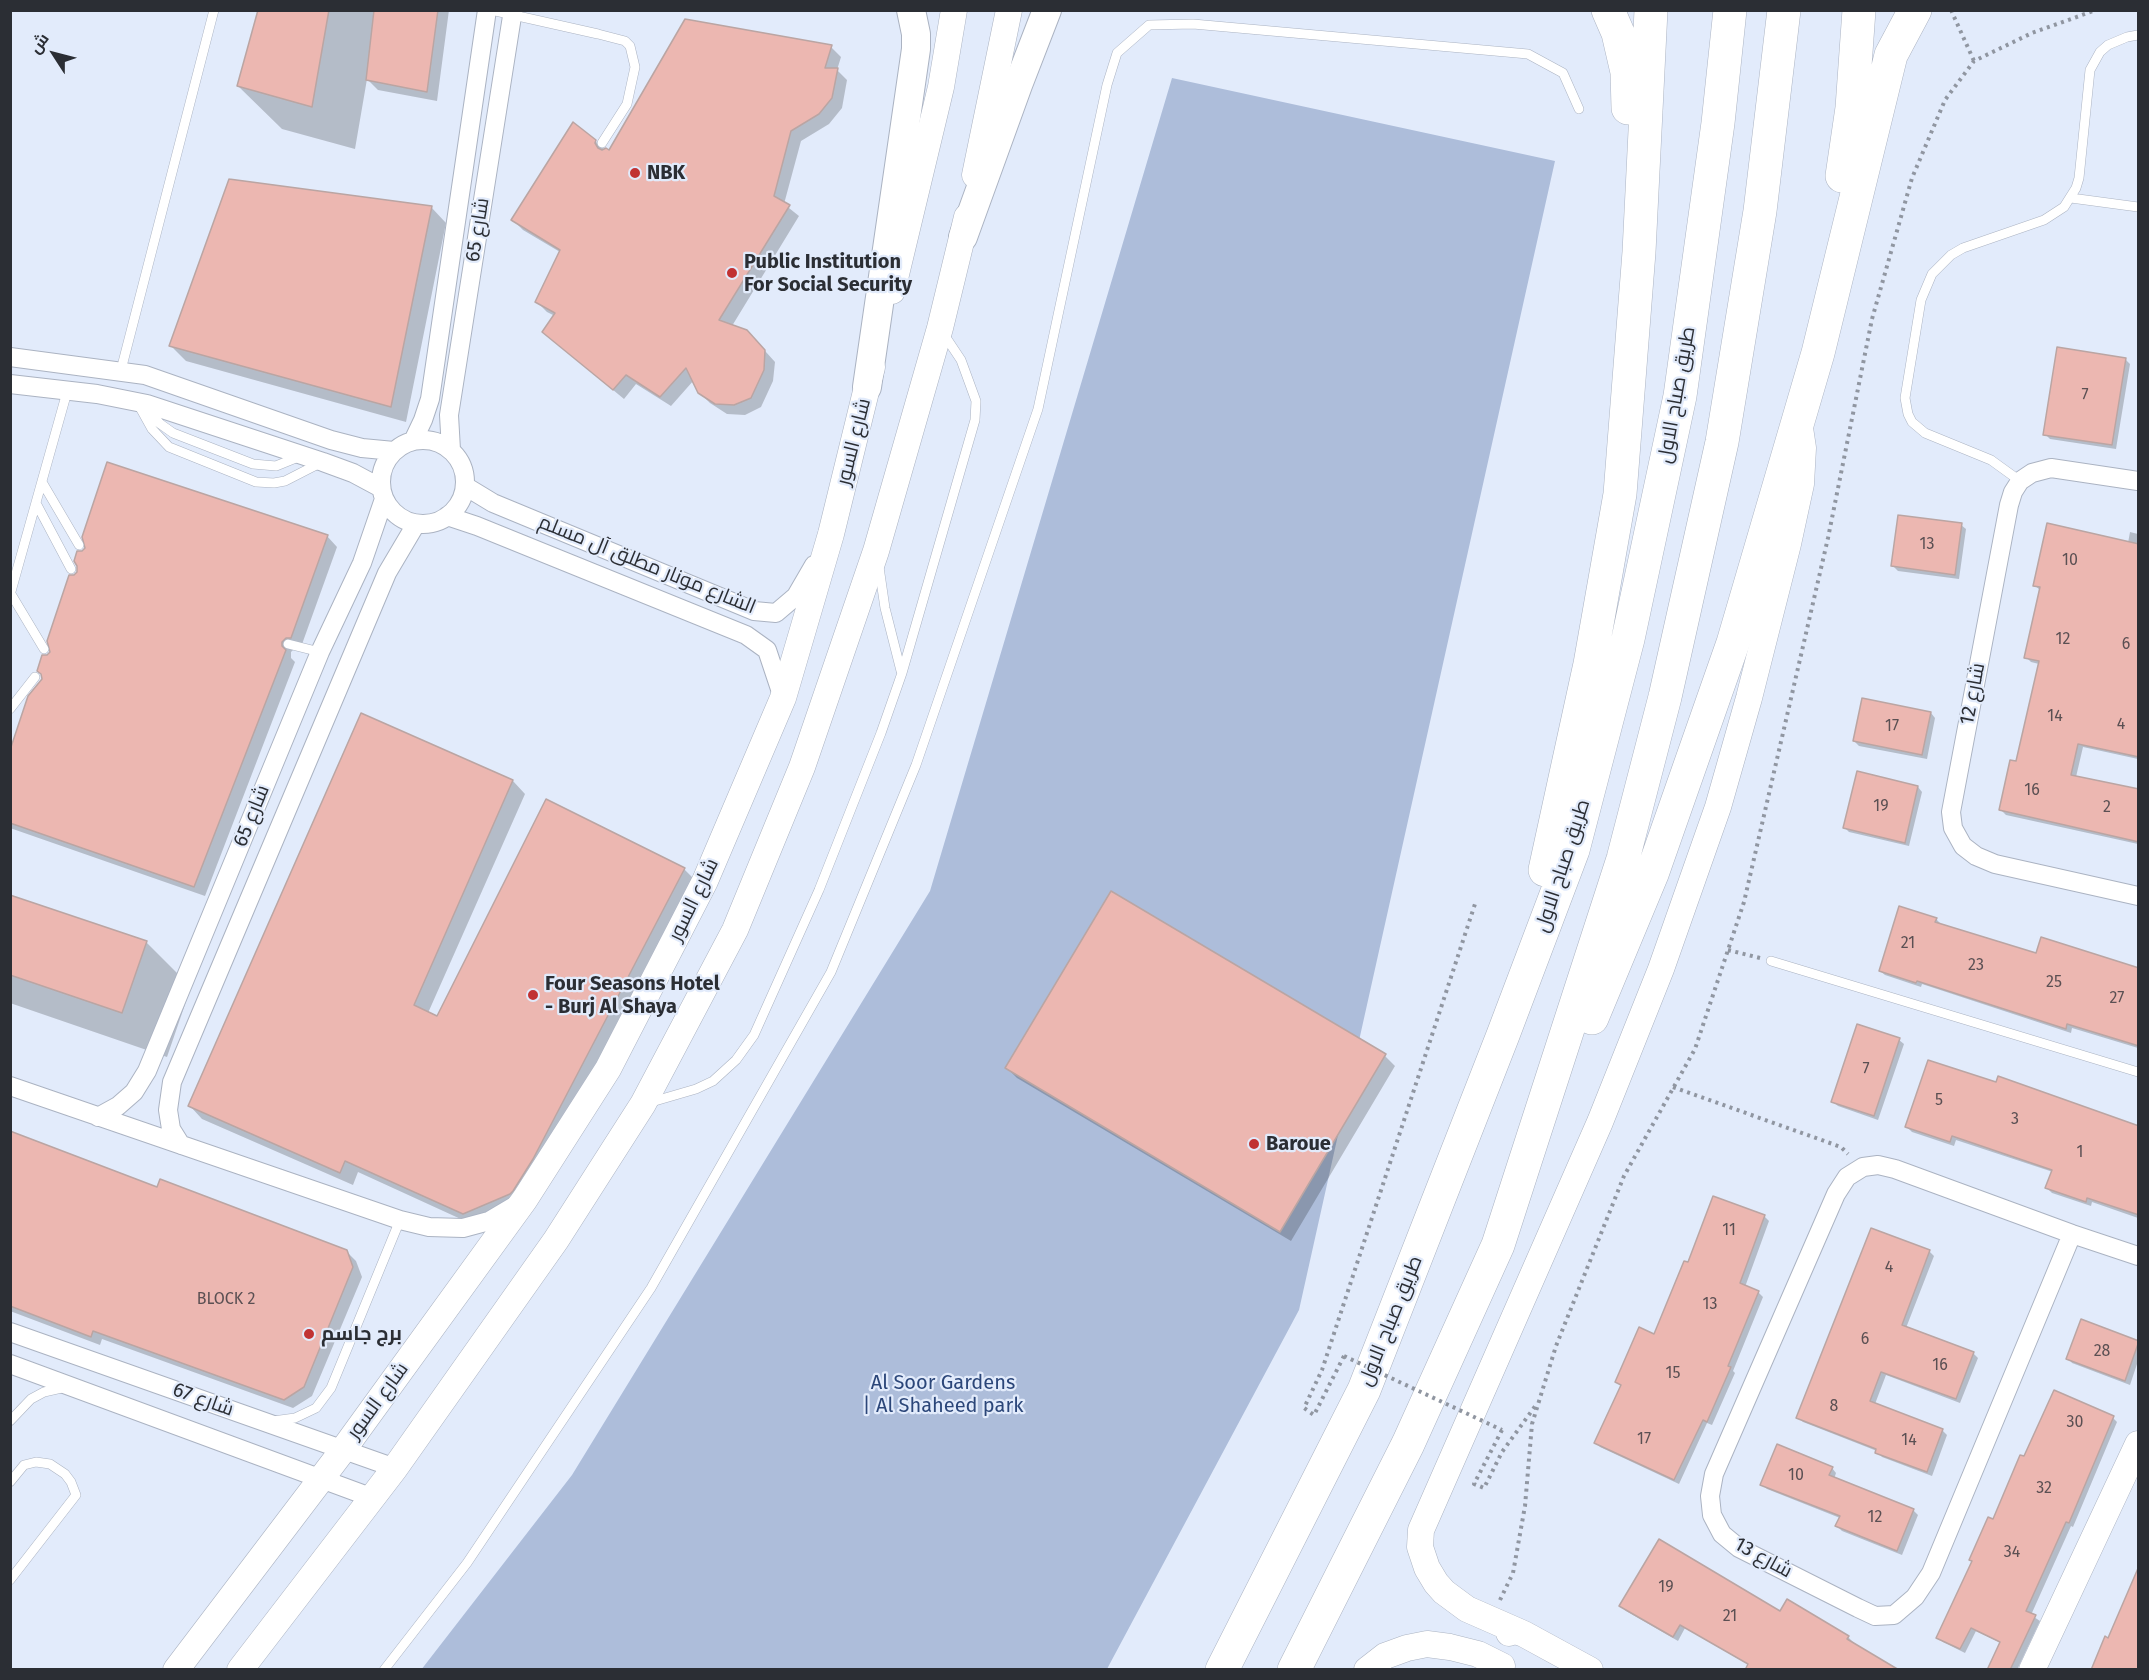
<!DOCTYPE html>
<html>
<head>
<meta charset="utf-8">
<style>
  body { margin:0 }
  #map { position:relative; width:2149px; height:1680px; overflow:hidden; background:#e2ebfb; font-family:"Fira Sans",Cairo,sans-serif }
  canvas { display:block }
  .frame { position:absolute; inset:0; border:12px solid #2b2e34; pointer-events:none }
  .north { position:absolute; left:24px; top:24px; width:60px; height:60px; -webkit-text-stroke:4px #e2ebfb; paint-order:stroke; rotate:306deg; font-size:16px; font-weight:700; line-height:24px; text-align:center; color:#2b2e34 }
  .north::after { content:''; display:block; margin:auto; width:21px; height:27px; background:#2b2e34; clip-path:polygon(50% 0,100% 100%,50% 72%,0 100%) }
</style>
</head>
<body>
<div id="map">
<canvas width="2149" height="1680"></canvas>
<div class="frame"></div>
<div class="north">ش</div>
</div>
<script>
const g = document.querySelector('canvas').getContext('2d');
g.lineJoin = 'round';
function paint(path, color) {
  g.fillStyle = color;
  g.fill(path, 'evenodd');
}
function toPath(rows) {
  const path = new Path2D();
  for (const r of rows) {
    if (r.length === 3) {
      path.moveTo(r[0] + r[2], r[1]);
      path.arc(r[0], r[1], r[2], 0, 2 * Math.PI);
      continue;
    }
    path.moveTo(r[0], r[1]);
    for (let i = 2; i < r.length; i += 2) path.lineTo(r[i], r[i + 1]);
  }
  return path;
}
function strokePath(path, color, width, dash) {
  g.strokeStyle = color;
  g.lineWidth = width;
  g.lineCap = dash ? 'butt' : 'round';
  g.setLineDash(dash || []);
  g.stroke(path);
}
function drawText(font, color, halo, rows, align = 'center') {
  g.font = font + ' "Fira Sans",Cairo,sans-serif';
  g.lineWidth = 4.5;
  g.setLineDash([]);
  g.textBaseline = 'middle';
  g.strokeStyle = halo;
  g.fillStyle = color;
  for (const [text, x, y, turn = 0] of rows) {
    g.save();
    g.translate(x, y);
    g.rotate((+turn || 0) * Math.PI / 180);
    g.textAlign = isNaN(turn) ? turn : align;
    if (halo) g.strokeText(text, 0, 0);
    g.fillText(text, 0, 0);
    g.restore();
  }
}
paint(toPath([
  [1172,78,1555,161,1299,1310,1107,1669,421,1670,572,1475,930,891]
]), '#adbdda');
paint(toPath([
  [259,10,449,10,437,101,378,90,367,79,355,149,282,129,238,86],
  [831,47,841,57,837,70,847,80,842,108,829,124,801,141,784,204,799,216,732,326,757,342,775,362,773,381,761,407,745,415,727,414,710,403,699,392,694,380,671,406,636,384,624,399,555,342,555,316,547,312,537,302,560,252,523,230,513,220,595,141,605,150,610,152],
  [431,207,446,223,406,422,186,361,170,345],
  [2125,359,2130,364,2116,449,2050,439,2045,434],
  [1961,525,1966,529,1959,579,1898,571,1893,566],
  [2130,532,2138,534,2138,759,2083,747,2076,777,2138,791,2138,844,2006,815,2001,810,2018,763,2039,664,2031,662,2026,657,2040,590,2034,585,2128,543],
  [327,536,337,547,301,647,296,647,291,652,291,658,295,662,205,896,10,828,10,755,43,679],
  [1931,713,1935,718,1927,759,1859,746,1854,741],
  [513,781,525,794,428,1013,437,1018,546,801,684,869,697,882,545,1172,476,1226,358,1172,353,1185,202,1119,190,1106],
  [1918,787,1922,792,1909,846,1849,832,1844,827],
  [10,896,146,942,191,987,167,1057,10,1003],
  [1936,919,1941,924,2037,954,2138,969,2138,1048,2072,1028,2071,1033,1922,984,1921,987,1885,975,1880,971],
  [1899,1040,1904,1044,1878,1120,1838,1106,1833,1102],
  [1385,1056,1395,1066,1291,1241,1017,1078,1007,1068],
  [1907,1127,2138,1127,2138,1218,2092,1202,2091,1206,2052,1193,2047,1188,2053,1172,1956,1140,1954,1146,1912,1132],
  [10,1133,158,1189,346,1251,356,1261,362,1277,312,1396,293,1408,102,1339,100,1345,10,1311],
  [1714,1197,1765,1217,1769,1221,1745,1287,1758,1292,1763,1297,1733,1371,1735,1373,1712,1425,1707,1423,1679,1484,1600,1447,1596,1442,1622,1387,1617,1382,1655,1336,1689,1264],
  [1929,1251,1934,1256,1906,1328,1973,1353,1978,1358,1960,1403,1886,1375,1875,1404,1942,1430,1947,1435,1932,1476,1882,1457,1877,1451,1803,1422,1798,1417],
  [2082,1321,2138,1342,2138,1361,2130,1385,2072,1363,2068,1358],
  [2113,1418,2117,1422,2073,1527,2071,1526,2031,1615,2040,1621,2017,1670,1989,1670,2001,1643,1976,1631,1965,1653,1943,1642,1938,1637,2024,1458],
  [1832,1468,1836,1473,1834,1479,1913,1510,1918,1515,1902,1555,1842,1531,1837,1526,1840,1518,1767,1489,1762,1484],
  [1621,1606,1781,1613,1848,1637,1853,1642,1749,1665,1685,1628,1678,1641,1626,1611]
]), '#0003');
const building = toPath([
  [258,10,329,10,312,107,237,86,258,10],
  [374,10,438,10,427,92,366,80,374,10],
  [685,19,832,45,825,68,838,68,832,98,819,114,791,131,774,196,790,205,719,320,747,330,765,350,764,370,751,398,734,405,715,404,698,393,686,368,660,397,626,375,613,390,542,332,555,313,535,302,560,250,511,220,573,122,596,140,595,143,598,148,602,150,606,148,609,150,685,19],
  [229,179,432,206,391,407,169,346,229,179],
  [2057,347,2126,358,2112,445,2043,435,2057,347],
  [107,462,328,535,291,638,286,638,282,642,282,646,286,650,194,887,10,823,10,750,28,696,42,679,41,674,37,671,42,655,47,655,50,652,47,641,69,575,74,575,77,572,77,566,74,561,77,551,82,551,85,548,82,537,107,462],
  [1898,515,1962,523,1955,575,1891,566,1898,515],
  [2047,523,2139,544,2139,757,2078,744,2071,775,2139,789,2139,842,1999,810,2010,760,2016,761,2039,661,2024,658,2040,587,2033,586,2047,523],
  [1862,698,1931,712,1922,755,1853,741,1862,698],
  [361,713,513,780,414,1005,437,1016,546,799,685,868,533,1159,513,1191,510,1194,463,1214,345,1161,340,1173,188,1106,361,713],
  [1857,771,1918,786,1905,843,1843,828,1857,771],
  [1111,891,1386,1054,1280,1232,1005,1068,1111,891],
  [10,895,147,941,122,1013,10,975,10,895],
  [1899,906,1937,918,1935,922,2036,953,2041,937,2139,968,2139,1046,2067,1024,2066,1029,1917,981,1916,983,1879,971,1899,906],
  [1857,1024,1900,1038,1874,1116,1831,1102,1857,1024],
  [1928,1060,1996,1082,1998,1076,2139,1126,2139,1215,2087,1198,2086,1202,2045,1188,2052,1170,1952,1136,1950,1142,1905,1127,1928,1060],
  [10,1131,157,1187,160,1179,347,1250,353,1267,304,1387,284,1400,93,1331,91,1337,10,1306,10,1131],
  [1713,1196,1765,1215,1740,1283,1759,1291,1728,1366,1731,1367,1707,1422,1703,1420,1674,1480,1594,1443,1621,1385,1615,1382,1639,1327,1654,1334,1684,1261,1688,1262,1713,1196],
  [1871,1228,1930,1250,1902,1325,1974,1352,1956,1399,1881,1372,1870,1401,1943,1429,1927,1472,1875,1453,1876,1449,1796,1418,1871,1228],
  [2081,1319,2139,1341,2125,1381,2066,1359,2081,1319],
  [2054,1390,2114,1416,2069,1523,2066,1522,2026,1611,2036,1615,2010,1670,1987,1670,2000,1642,1971,1628,1960,1649,1936,1638,1972,1561,1969,1560,1988,1517,1993,1519,2020,1455,2024,1456,2054,1390],
  [1777,1444,1833,1467,1829,1475,1914,1509,1897,1551,1835,1526,1840,1516,1760,1485,1777,1444],
  [1659,1539,1780,1611,1787,1599,1849,1636,1847,1639,1899,1670,1745,1670,1748,1664,1680,1625,1673,1637,1619,1606,1659,1539],
  [2139,1566,2139,1670,2091,1670,2105,1636,2108,1638,2139,1566]
]);
paint(building, '#ecb7b1');
strokePath(building, '#baa5a3', 1.5);
const lane = toPath([
  [491,10,598,34,625,41,630,46,635,67,627,104,602,143],
  [2071,198,2138,207],
  [121,370,214,10],
  [137,402,152,429,169,447,256,482,274,483,285,481,322,462],
  [148,406,159,423,173,433,253,464,276,466,303,455],
  [2020,481,1991,460,1925,433,1912,422,1908,414,1905,398,1921,300,1932,274,1951,255,1963,248,2044,220,2064,207,2076,188,2079,178,2090,70,2100,52,2108,45,2127,37,2138,35],
  [42,482,79,545],
  [36,503,71,569],
  [879,567,885,608,901,671],
  [11,594,44,649],
  [10,595,67,392],
  [288,644,320,652],
  [10,709,35,677],
  [1771,961,2138,1072],
  [648,1103,696,1089,713,1081,736,1060,754,1035,819,890,881,733,902,673,975,420,976,401,961,360,943,333],
  [10,1421,31,1399,44,1392,66,1387],
  [273,1421,295,1418,316,1408,331,1388,400,1220],
  [10,1482,24,1465,36,1462,50,1464,65,1474,71,1482,76,1495,10,1580],
  [384,1670,467,1563,651,1288,831,972,916,765,1038,409,1107,85,1117,53,1149,25,1193,24,1528,54,1563,73,1579,109]
]);
const street = toPath([
  [10,357,145,375,331,440,362,448,394,451],
  [10,384,97,394,147,404,323,462,353,473,381,488],
  [423,482,42],
  [413,441,423,420,430,399,487,10],
  [451,450,449,415,513,10],
  [2138,481,2051,468,2032,473,2020,481,2013,492,2009,505,1951,812,1953,828,1963,846,1976,856,1995,864,2138,896],
  [465,486,493,503,754,611,776,613,796,596,814,565],
  [447,516,477,526,746,635,767,650,783,698],
  [10,1086,400,1220,429,1227,463,1228,489,1221,516,1205],
  [98,1117,118,1106,134,1092,147,1071,320,652,362,563,384,499],
  [181,1145,171,1129,168,1110,172,1082,387,573,416,524],
  [2072,1234,1931,1573,1915,1597,1894,1615,1875,1616,1858,1608,1739,1548,1722,1534,1712,1515,1710,1496,1714,1474,1836,1194,1847,1177,1863,1167,1878,1165,1895,1169,2072,1234,2138,1256],
  [10,1332,395,1468],
  [10,1364,373,1498]
]);
const secondary = toPath([
  [975,175,1009,10],
  [892,291,941,87,954,10],
  [1509,1633,1515,1631,1524,1634,1590,1670],
  [1524,1634,1467,1609,1444,1592,1436,1583,1427,1568,1420,1547,1421,1530,1600,1122,1661,969,1718,807,1749,698,1788,544,1801,484,1803,448,1800,428],
  [176,1670,343,1450,525,1199,608,1069,705,881,783,698,831,534,872,367],
  [240,1670,395,1468,556,1240,643,1104,735,930,802,767,876,551,940,328,967,217],
  [1367,1670,1385,1656,1407,1648,1427,1644,1450,1647,1478,1654,1502,1666],
  [2032,1670,2138,1444]
]);
const primary = toPath([
  [963,237,1018,85,1047,10],
  [867,387,916,49,916,34,911,10]
]);
const highway = toPath([
  [1608,10,1618,33,1627,72,1628,108],
  [1842,176,1852,108,1859,10],
  [1545,870,1590,664,1620,494,1639,252,1651,10],
  [1592,1018,1652,874,1733,643,1818,353,1891,55,1915,10],
  [1222,1670,1364,1390,1503,1035,1573,850,1628,639,1680,396,1718,123,1730,10],
  [1294,1670,1408,1444,1498,1245,1623,859,1665,697,1722,442,1760,211,1784,10]
]);
strokePath(lane, '#abb3c2', 10);
strokePath(street, '#abb3c2', 20);
strokePath(secondary, '#abb3c2', 27);
strokePath(primary, '#abb3c2', 30);
strokePath(highway, '#abb3c2', 34);
strokePath(toPath([
  [1951,10,1974,61],
  [1728,950,1760,958],
  [1673,1087,1841,1147,1848,1154],
  [1344,1356,1314,1415,1304,1408,1322,1370,1475,904],
  [1502,1430,1474,1484,1484,1488,1502,1452,1536,1405],
  [1500,1600,1513,1573,1525,1506,1532,1424,1556,1346,1624,1176,1695,1049,1744,902,1828,538,1872,319,1912,178,1945,100,1974,61,2032,33,2096,10]
]), '#9096a1', 4, [3, 4.5]);
strokePath(lane, '#fff', 9);
strokePath(street, '#fff', 18);
strokePath(secondary, '#fff', 26);
strokePath(primary, '#fff', 28);
strokePath(highway, '#fff', 33);
strokePath(toPath([
  [1344,1356,1502,1430]
]), '#9096a1', 4, [3, 4.5]);
for (const [x, y, r, color] of [
  [635,173,6,"#c13233"],
  [732,273,6,"#c13233"],
  [533,995,6,"#c13233"],
  [1254,1144,6,"#c13233"],
  [309,1334,6,"#c13233"]
]) {
  const dot = new Path2D();
  dot.arc(x, y, r, 0, 2 * Math.PI);
  g.fillStyle = color;
  g.fill(dot);
  strokePath(dot, '#e2ebfb', 2);
}
drawText('16px', '#5b5053', null, [
  ["7",2085,396],
  ["13",1927,545],
  ["10",2070,561],
  ["12",2063,640],
  ["6",2126,645],
  ["14",2055,717],
  ["4",2121,725],
  ["17",1892,727],
  ["16",2032,791],
  ["19",1881,807],
  ["2",2107,808],
  ["21",1908,944],
  ["23",1976,966],
  ["25",2054,983],
  ["27",2117,999],
  ["7",1866,1070],
  ["5",1939,1101],
  ["3",2015,1120],
  ["1",2080,1153],
  ["11",1729,1231],
  ["4",1889,1268],
  ["BLOCK 2",226,1300],
  ["13",1710,1305],
  ["6",1865,1340],
  ["28",2102,1352],
  ["16",1940,1366],
  ["15",1673,1374],
  ["8",1834,1407],
  ["30",2075,1423],
  ["17",1644,1440],
  ["14",1909,1441],
  ["10",1796,1476],
  ["32",2044,1489],
  ["12",1875,1518],
  ["34",2012,1553],
  ["19",1666,1588],
  ["21",1730,1617]
]);
drawText('bold 20px', '#2b2e34', '#e2ebfb', [
  ["NBK",647,173],
  ["Public Institution",744,262],
  ["For Social Security",744,285],
  ["Four Seasons Hotel",545,984],
  ["- Burj Al Shaya",545,1007],
  ["Baroue",1266,1144],
  ["برج جاسم",321,1334]
], 'left');
drawText('20px', '#2b2e34', '#e2ebfb', [
  ["شارع 65",478,230,-81],
  ["طريق صباح الاول",1677,395,-80],
  ["شارع السور",854,442,-76],
  ["الشارع مونار مطلق آل مسلم",647,565,22],
  ["شارع 12",1973,694,-79],
  ["شارع 65",252,816,-68],
  ["طريق صباح الاول",1563,866,-72],
  ["شارع السور",694,900,-64],
  ["طريق صباح الاول",1391,1321,-68],
  ["شارع 67",203,1400,20],
  ["شارع السور",378,1401,-54],
  ["شارع 13",1763,1558,29]
]);
drawText('20px', '#2b4679', '#e2ebfb', [
  ["Al Soor Gardens",943,1383],
  ["| Al Shaheed park",943,1406]
]);
</script>
</body>
</html>
